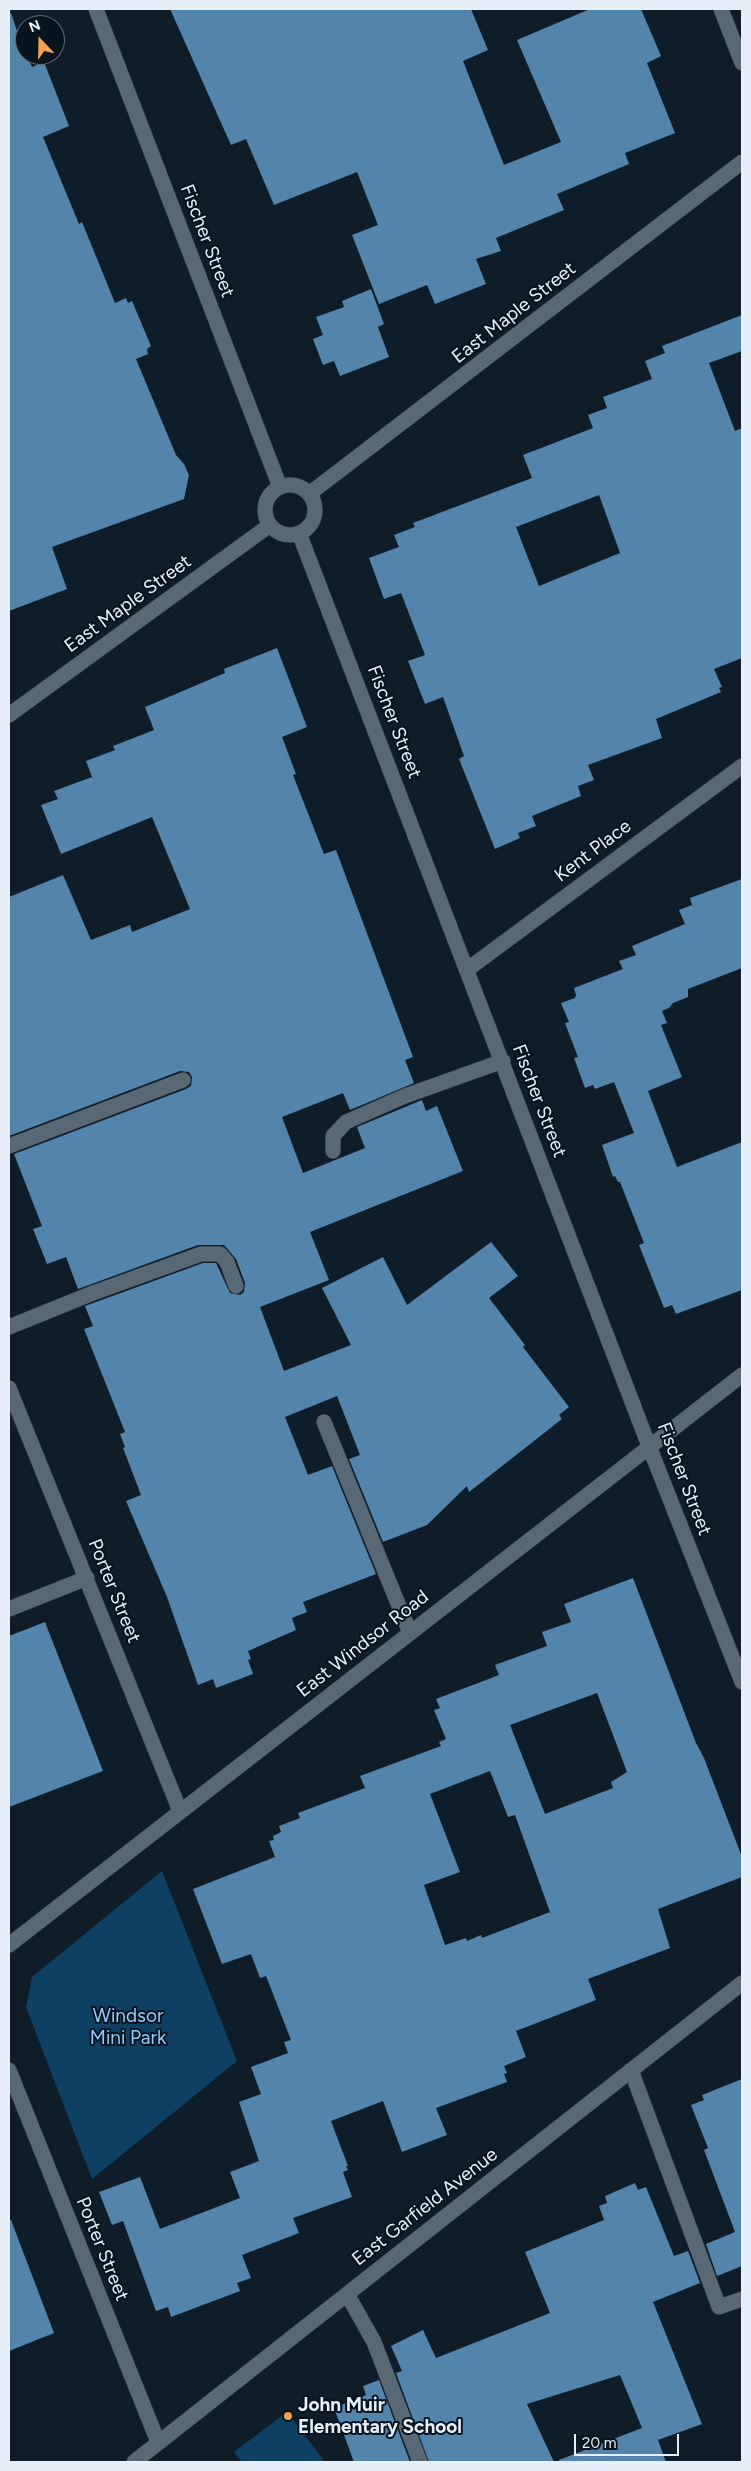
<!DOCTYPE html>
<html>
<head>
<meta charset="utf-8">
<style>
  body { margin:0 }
  #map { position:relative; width:751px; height:2471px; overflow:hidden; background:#0f1d28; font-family:Figtree,sans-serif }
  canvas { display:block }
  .frame { position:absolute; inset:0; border:10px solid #e7f0f8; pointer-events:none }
  .north { position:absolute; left:15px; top:15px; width:50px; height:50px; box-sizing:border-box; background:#07141e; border:1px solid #616c75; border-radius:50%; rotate:339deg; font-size:14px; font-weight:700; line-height:20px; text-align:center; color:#e7f0f8 }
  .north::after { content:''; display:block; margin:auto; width:18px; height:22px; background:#f7a148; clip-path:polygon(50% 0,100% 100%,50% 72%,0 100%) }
  .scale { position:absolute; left:574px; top:2434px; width:105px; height:22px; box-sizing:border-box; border:2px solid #e7f0f8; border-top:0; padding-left:6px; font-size:15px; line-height:18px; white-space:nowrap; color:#e7f0f8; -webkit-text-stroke:4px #07141e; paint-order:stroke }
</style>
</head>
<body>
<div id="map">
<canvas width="751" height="2471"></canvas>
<div class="frame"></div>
<div class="north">N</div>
<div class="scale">20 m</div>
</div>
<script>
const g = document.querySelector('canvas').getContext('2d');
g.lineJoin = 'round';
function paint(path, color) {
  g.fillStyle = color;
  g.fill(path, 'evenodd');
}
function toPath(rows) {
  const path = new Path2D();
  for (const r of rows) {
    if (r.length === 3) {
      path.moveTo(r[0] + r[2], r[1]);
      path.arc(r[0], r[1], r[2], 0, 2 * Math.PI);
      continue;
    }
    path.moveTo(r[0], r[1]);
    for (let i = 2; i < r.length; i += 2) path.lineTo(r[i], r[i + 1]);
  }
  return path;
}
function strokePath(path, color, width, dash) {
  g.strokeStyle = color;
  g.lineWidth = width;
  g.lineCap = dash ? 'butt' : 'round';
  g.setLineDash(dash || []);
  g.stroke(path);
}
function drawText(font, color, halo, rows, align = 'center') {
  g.font = font + ' Figtree,sans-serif';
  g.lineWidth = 4;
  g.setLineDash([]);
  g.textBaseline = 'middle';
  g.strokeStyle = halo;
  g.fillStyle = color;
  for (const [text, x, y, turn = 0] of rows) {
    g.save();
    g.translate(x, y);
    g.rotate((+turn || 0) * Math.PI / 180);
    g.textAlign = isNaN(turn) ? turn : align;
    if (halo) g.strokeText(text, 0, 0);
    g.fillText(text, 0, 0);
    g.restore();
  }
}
paint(toPath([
  [162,1871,237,2061,92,2179,26,2007,32,1977],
  [287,2412,325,2462,242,2462,234,2452]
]), '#0d4063');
paint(toPath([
  [170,9,471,9,488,50,463,61,504,165,561,142,517,40,590,9,641,9,661,56,647,63,675,133,625,153,629,164,557,194,564,210,496,238,501,251,476,259,486,284,435,304,427,285,379,304,352,235,378,225,357,172,274,205,246,139,231,145],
  [11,13,25,55,27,55,32,67,44,62,69,126,43,137,79,224,82,222,115,303,126,298,128,303,132,301,151,346,147,349,148,354,136,359,176,455,184,464,189,475,184,499,52,547,67,589,9,611,9,14],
  [371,289,384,324,378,327,389,357,340,376,334,361,323,365,313,339,323,335,316,317,344,307,342,301],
  [742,315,742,351,709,363,735,431,742,428,742,658,714,669,722,687,719,688,721,692,656,719,662,738,588,765,594,780,578,786,581,796,532,816,536,826,518,833,520,838,495,849,459,759,464,756,443,697,425,704,408,661,425,655,401,593,384,599,369,558,399,547,394,535,415,527,413,523,532,478,523,455,593,428,588,415,607,408,603,397,652,379,645,361,665,353,662,346],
  [599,495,620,553,539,586,516,527],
  [277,648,307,727,282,737,296,774,293,775,324,854,336,850,413,1057,405,1060,414,1083,350,1110,343,1093,282,1117,303,1173,365,1148,357,1127,422,1100,426,1111,437,1106,463,1171,310,1232,329,1280,260,1307,284,1371,351,1345,322,1288,383,1257,407,1305,491,1242,518,1276,489,1298,525,1345,523,1347,569,1407,559,1415,562,1419,469,1492,467,1486,427,1525,383,1542,349,1459,360,1455,337,1396,285,1417,308,1475,332,1466,376,1574,303,1602,307,1612,292,1618,296,1630,248,1651,251,1659,248,1660,253,1674,216,1688,213,1679,198,1685,167,1597,126,1501,141,1495,123,1448,125,1447,120,1434,125,1432,84,1329,93,1326,85,1306,203,1263,216,1263,230,1293,240,1295,244,1292,245,1283,236,1259,224,1245,198,1245,78,1289,66,1257,47,1264,33,1229,42,1226,14,1154,186,1089,191,1086,192,1077,189,1072,180,1071,9,1136,9,897,63,875,91,940,130,925,132,932,190,909,152,817,61,854,41,805,58,799,54,791,92,777,86,761,115,750,113,746,154,730,145,707,225,673,224,669],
  [742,879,742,968,688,989,688,997,673,1003,669,1008,662,1011,667,1023,661,1025,682,1077,648,1091,677,1167,742,1142,742,1290,676,1314,672,1305,664,1308,639,1245,644,1243,620,1182,618,1182,615,1176,613,1177,602,1145,634,1133,614,1082,595,1089,593,1085,585,1088,574,1058,578,1057,565,1023,569,1022,561,1003,575,998,576,995,574,988,623,969,619,961,636,955,632,946,685,924,679,910,692,905,690,898],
  [633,1578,696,1743,704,1758,742,1857,742,1877,658,1909,670,1948,588,1979,596,2000,516,2031,526,2057,504,2066,507,2073,504,2074,507,2082,436,2108,447,2135,402,2152,383,2101,331,2121,348,2166,346,2166,348,2170,343,2172,352,2197,293,2218,299,2233,242,2255,251,2278,237,2283,240,2291,171,2317,168,2307,156,2311,123,2221,112,2225,99,2192,140,2177,160,2229,240,2198,230,2172,259,2161,239,2102,261,2094,251,2067,288,2053,284,2042,291,2040,266,1976,260,1978,251,1954,222,1964,193,1889,275,1857,269,1841,274,1840,273,1836,281,1832,279,1826,300,1818,298,1813,365,1788,360,1776,441,1746,439,1742,446,1739,434,1710,440,1708,436,1699,499,1675,495,1665,547,1646,542,1632,571,1622,564,1604],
  [597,1693,627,1772,611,1782,613,1788,545,1814,510,1725],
  [490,1771,508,1817,515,1815,550,1912,482,1938,481,1935,467,1941,466,1938,445,1945,424,1885,460,1872,430,1794],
  [45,1622,103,1771,9,1807,9,1636],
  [742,2079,742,2266,717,2276,706,2244,735,2232,704,2150,708,2148,691,2105,704,2100,702,2095],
  [635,2183,638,2190,646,2187,674,2256,688,2251,700,2283,653,2302,702,2424,658,2440,666,2462,559,2462,559,2460,642,2428,620,2375,527,2404,554,2462,429,2462,396,2373,402,2371,391,2346,423,2330,436,2358,550,2313,525,2252,604,2220,599,2206,607,2203,605,2196],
  [9,2220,11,2220,54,2333,9,2351],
  [379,2380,410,2462,354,2462,334,2408,366,2395,363,2386]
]), '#5284ac');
const minor = toPath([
  [96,9,280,487],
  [721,9,742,63],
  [290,510,25],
  [309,494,742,162],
  [299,533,649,1446,742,1682],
  [9,715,270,525],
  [468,969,742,766],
  [9,1146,183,1080],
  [333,1151,333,1136,346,1122,405,1096,503,1061],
  [9,1327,93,1293,201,1254,220,1254,227,1262,236,1286],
  [9,1388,180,1811],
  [324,1422,410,1633],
  [9,1609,87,1578],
  [9,1945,742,1375],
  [9,2070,158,2442],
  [631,2070,719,2307,742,2299],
  [347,2294,374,2342,420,2462],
  [134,2462,742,1983]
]);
strokePath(minor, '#2e363e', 16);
strokePath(minor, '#586875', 15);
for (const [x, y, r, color] of [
  [288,2416,5,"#f7a148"]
]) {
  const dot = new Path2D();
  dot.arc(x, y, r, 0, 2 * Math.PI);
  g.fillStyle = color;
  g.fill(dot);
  strokePath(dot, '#07141e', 2);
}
drawText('19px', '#e7f0f8', '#07141e', [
  ["Fischer Street",207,241,69],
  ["East Maple Street",514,313,-38],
  ["East Maple Street",128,604,-36],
  ["Fischer Street",394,722,69],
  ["Kent Place",593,851,-37],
  ["Fischer Street",539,1101,69],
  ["Fischer Street",684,1479,69],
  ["Porter Street",114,1591,68],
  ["East Windsor Road",363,1644,-38],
  ["East Garfield Avenue",425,2207,-38],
  ["Porter Street",102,2249,68]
]);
drawText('19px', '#92ccfb', '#07141e', [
  ["Windsor",128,2016],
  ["Mini Park",128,2038]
]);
drawText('bold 19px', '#e7f0f8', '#07141e', [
  ["John Muir",298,2405],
  ["Elementary School",298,2427]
], 'left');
</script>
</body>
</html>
